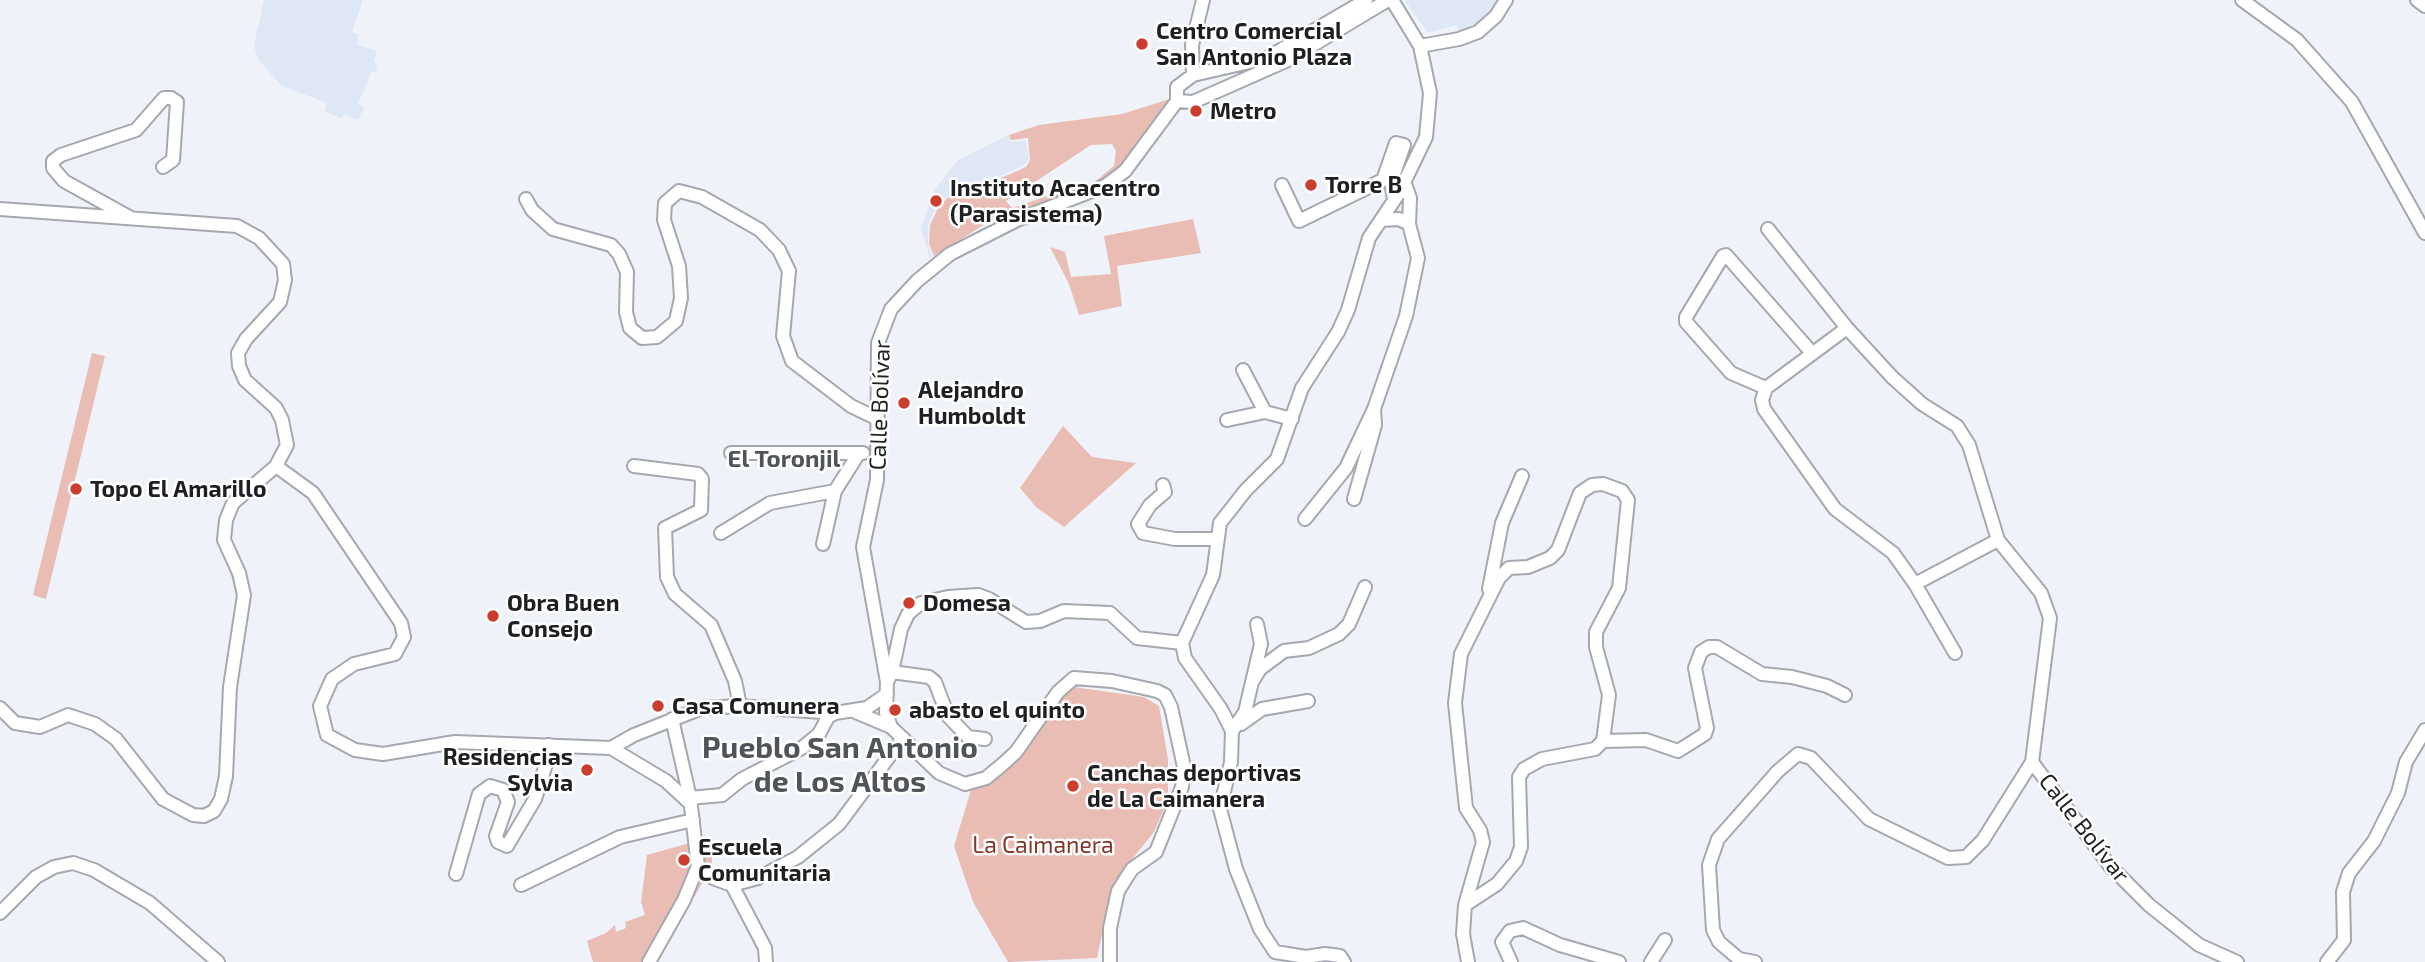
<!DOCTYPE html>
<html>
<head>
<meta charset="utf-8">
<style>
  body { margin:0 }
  canvas { display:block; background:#eff3f9 }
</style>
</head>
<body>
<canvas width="2425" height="962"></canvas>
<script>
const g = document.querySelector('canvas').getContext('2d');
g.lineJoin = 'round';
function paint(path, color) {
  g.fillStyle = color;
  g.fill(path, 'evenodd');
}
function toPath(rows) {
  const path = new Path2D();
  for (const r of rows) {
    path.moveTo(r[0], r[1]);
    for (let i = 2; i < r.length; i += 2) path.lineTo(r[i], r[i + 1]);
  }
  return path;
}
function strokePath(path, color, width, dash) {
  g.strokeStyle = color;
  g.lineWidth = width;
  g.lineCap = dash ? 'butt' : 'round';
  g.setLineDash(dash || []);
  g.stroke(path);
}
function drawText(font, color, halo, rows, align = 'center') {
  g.font = font + ' "Exo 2",sans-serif';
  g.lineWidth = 5;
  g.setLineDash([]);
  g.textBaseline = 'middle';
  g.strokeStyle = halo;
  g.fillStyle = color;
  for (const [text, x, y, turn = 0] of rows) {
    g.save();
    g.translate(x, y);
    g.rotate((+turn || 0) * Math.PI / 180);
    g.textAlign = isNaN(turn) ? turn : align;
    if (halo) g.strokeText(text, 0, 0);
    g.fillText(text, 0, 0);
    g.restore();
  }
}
paint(toPath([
  [264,0,363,0,352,32,358,34,357,45,377,51,374,62,377,64,376,72,372,71,358,104,364,107,358,120,344,114,342,118,325,112,327,103,282,86,258,59,254,46],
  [1407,0,1442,0,1444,4,1443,0,1503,0,1469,30,1458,31,1457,25,1428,33,1405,1],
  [1008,135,1011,142,1026,140,1029,159,1024,165,978,187,952,193,937,205,928,225,928,244,932,256,930,259,921,228,935,189,958,160]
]), '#dee7f3');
paint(toPath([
  [1173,98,1127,163,1108,178,1092,184,1114,166,1116,151,1112,144,1091,145,1006,201,1012,208,1062,191,1087,187,990,221,934,256,929,244,930,225,939,206,952,194,978,188,1026,167,1030,160,1028,138,1011,140,1009,135,1039,125,1122,114],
  [1193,219,1201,253,1117,266,1122,306,1079,315,1069,284,1050,247,1065,252,1071,277,1111,274,1104,236],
  [92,353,105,356,46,599,33,595],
  [1063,426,1092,457,1136,463,1064,527,1036,507,1020,488],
  [1074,687,1144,697,1159,706,1168,759,1168,799,1154,832,1120,874,1108,906,1097,958,1008,962,973,902,954,846,971,790,1005,771,1055,704],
  [711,837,712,865,658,962,593,962,587,941,606,933,615,925,616,932,626,928,625,922,645,915,641,902,647,855]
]), '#e9bcb4');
const minor = toPath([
  [2242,0,2297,40,2352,102,2425,233],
  [2417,0,2425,6],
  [1420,46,1459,39,1478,32,1496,16,1506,0],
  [1193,75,1192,45,1203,0],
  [1177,101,1193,102,1288,60,1388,0],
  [1177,101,1177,87,1193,75,1267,58,1366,0],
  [1282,185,1299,221,1383,180,1396,143,1404,145,1391,182,1394,199],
  [526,199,532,210,553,229,611,245,619,254,627,272,626,312,630,328,642,338,657,337,676,321,681,298,679,266,664,220,665,203,679,191,702,197,760,230,779,250,789,271,783,336,792,361,851,406,878,419],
  [0,209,237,226,259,238,283,264,285,280,280,302,246,339,238,353,239,366,245,380,276,408,282,420,287,445,276,466],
  [131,218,64,181,53,168,53,161,61,155,136,130,164,98,171,98,177,102,173,160,163,167],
  [1381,220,1399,219,1409,224],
  [1768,229,1847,328],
  [1243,370,1265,412],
  [1766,388,1731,373,1686,322,1686,317,1723,256,1726,255,1812,353],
  [1227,420,1265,412,1292,419],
  [731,453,863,453],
  [634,466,698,474,702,479,701,510,665,528,667,577,675,594,711,625,735,681,740,706],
  [1163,485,1165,492,1150,505,1138,524,1143,533,1175,539,1216,539],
  [1354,499,1375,425,1374,409],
  [1305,519,1346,468,1374,409,1406,316,1418,258,1409,224,1410,198,1404,181],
  [721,533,770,503,835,491,859,453],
  [1998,540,1915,584,1893,553,1835,509,1764,409,1762,400,1766,388,1847,328,1892,377,1922,404,1957,426,1969,445,1998,540,2041,593,2050,618,2032,762],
  [823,544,835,491],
  [1915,584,1955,653],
  [1489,589,1502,523,1522,476],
  [892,672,929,677,935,682,948,716,968,737,985,739],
  [1253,678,1261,644,1257,624],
  [887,682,892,672,901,629,908,614,921,603,948,597,978,595,989,599,1026,622,1040,621,1064,611,1110,613,1137,638,1182,643],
  [0,708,15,723,40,727,68,715,95,724,116,739,163,799,193,815,204,816,214,811,221,799,226,776,230,687,244,595,239,573,224,540,226,520,233,503,276,466,313,493,401,623,404,637,395,654,354,664,332,679,320,706,327,735,355,750,383,754,455,742,611,748],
  [853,711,891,727,939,773,965,784,986,778,1003,764,1016,752,1058,692,1074,678,1112,681,1157,691,1165,695,1171,707,1184,767,1182,787,1156,852,1132,869,1118,891,1110,928,1110,962],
  [1241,724,1262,709,1308,701],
  [891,727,886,713,887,682,863,547,877,480,878,343,891,309,917,281,950,254,1017,220,1105,186,1125,171,1177,101],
  [1232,731,1245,712,1252,682,1260,669,1284,651,1309,648,1339,634,1349,624,1365,587],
  [1603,741,1646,740,1678,751,1705,734,1707,728,1695,668,1701,652,1709,647,1717,647,1762,674,1792,677,1827,686,1845,695],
  [611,748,634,735,702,708,740,706,835,713,867,708,887,694],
  [611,748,666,781,691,804],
  [690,798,722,795,742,779,802,748,819,734,828,717,835,713],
  [698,866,713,878,732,885,758,878,798,857,839,824,903,738],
  [456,874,479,794,490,786,503,790,508,802,496,836,498,842,507,846,535,799,547,761,549,745],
  [521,885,620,837,693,820],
  [732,885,765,948,766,962],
  [1465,905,1497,884,1516,861,1521,847,1519,777,1524,769,1542,759,1595,749,1603,741,1609,695,1596,647,1596,632,1619,588,1628,500,1622,491,1603,484,1592,485,1580,493,1558,550,1550,558,1528,567,1509,568,1499,578,1461,654,1455,703,1466,808,1480,830,1483,842,1465,905,1463,934,1468,962],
  [0,913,36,877,54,867,73,863,94,870,150,903,218,962],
  [649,962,684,900,698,866,690,798,672,719],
  [1344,962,1340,956,1325,954,1306,957,1275,952,1260,929,1236,869,1220,809,1231,762,1232,731,1221,709,1185,658,1182,643,1213,575,1220,523,1246,490,1277,459,1302,388,1338,332,1348,310,1369,238,1399,193,1426,137,1430,93,1420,46,1392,0],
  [1511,962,1502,942,1510,931,1523,928,1560,945,1619,962],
  [1651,962,1665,940],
  [1755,962,1739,959,1719,942,1713,930,1709,865,1718,839,1778,771,1798,754,1811,758,1869,819,1948,858,1966,857,1983,840,2032,762,2110,866,2149,905,2199,945,2237,962],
  [2327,962,2344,940,2343,892,2349,873,2374,841,2398,793,2406,762,2425,730]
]);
strokePath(minor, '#a5a9af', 16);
strokePath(minor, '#fff', 12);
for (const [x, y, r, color] of [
  [1142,44,7,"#cb3e2e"],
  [1196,111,7,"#cb3e2e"],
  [1311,185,7,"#cb3e2e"],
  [936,201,7,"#cb3e2e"],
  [904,403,7,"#cb3e2e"],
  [76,489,7,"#cb3e2e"],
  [909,603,7,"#cb3e2e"],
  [493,616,7,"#cb3e2e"],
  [658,706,7,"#cb3e2e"],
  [895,710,7,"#cb3e2e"],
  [587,770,7,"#cb3e2e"],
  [1073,786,7,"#cb3e2e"],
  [684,860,7,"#cb3e2e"]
]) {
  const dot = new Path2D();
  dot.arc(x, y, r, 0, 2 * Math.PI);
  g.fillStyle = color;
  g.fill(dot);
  strokePath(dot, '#fff', 2.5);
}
drawText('bold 23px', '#1e1f22', '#fff', [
  ["Centro Comercial",1156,31],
  ["San Antonio Plaza",1156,57],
  ["Metro",1210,111],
  ["Torre B",1325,185],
  ["Instituto Acacentro",950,188],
  ["(Parasistema)",950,214],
  ["Alejandro",918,390],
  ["Humboldt",918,416],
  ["Topo El Amarillo",90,489],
  ["Obra Buen",507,603],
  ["Consejo",507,629],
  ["Domesa",923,603],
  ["Casa Comunera",672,706],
  ["abasto el quinto",909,710],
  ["Residencias",573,757,"right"],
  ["Sylvia",573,783,"right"],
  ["Canchas deportivas",1087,773],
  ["de La Caimanera",1087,799],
  ["Escuela",698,847],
  ["Comunitaria",698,873]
], 'left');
drawText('23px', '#1e1f22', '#fff', [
  ["Calle Bolívar",880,405,-88],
  ["Calle Bolívar",2084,828,52]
]);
drawText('23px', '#83352a', '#fff', [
  ["La Caimanera",1043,845]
]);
drawText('bold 24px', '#505358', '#fff', [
  ["El Toronjil",784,459]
]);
drawText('bold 30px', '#505358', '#fff', [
  ["Pueblo San Antonio",840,748],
  ["de Los Altos",840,782]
]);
</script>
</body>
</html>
